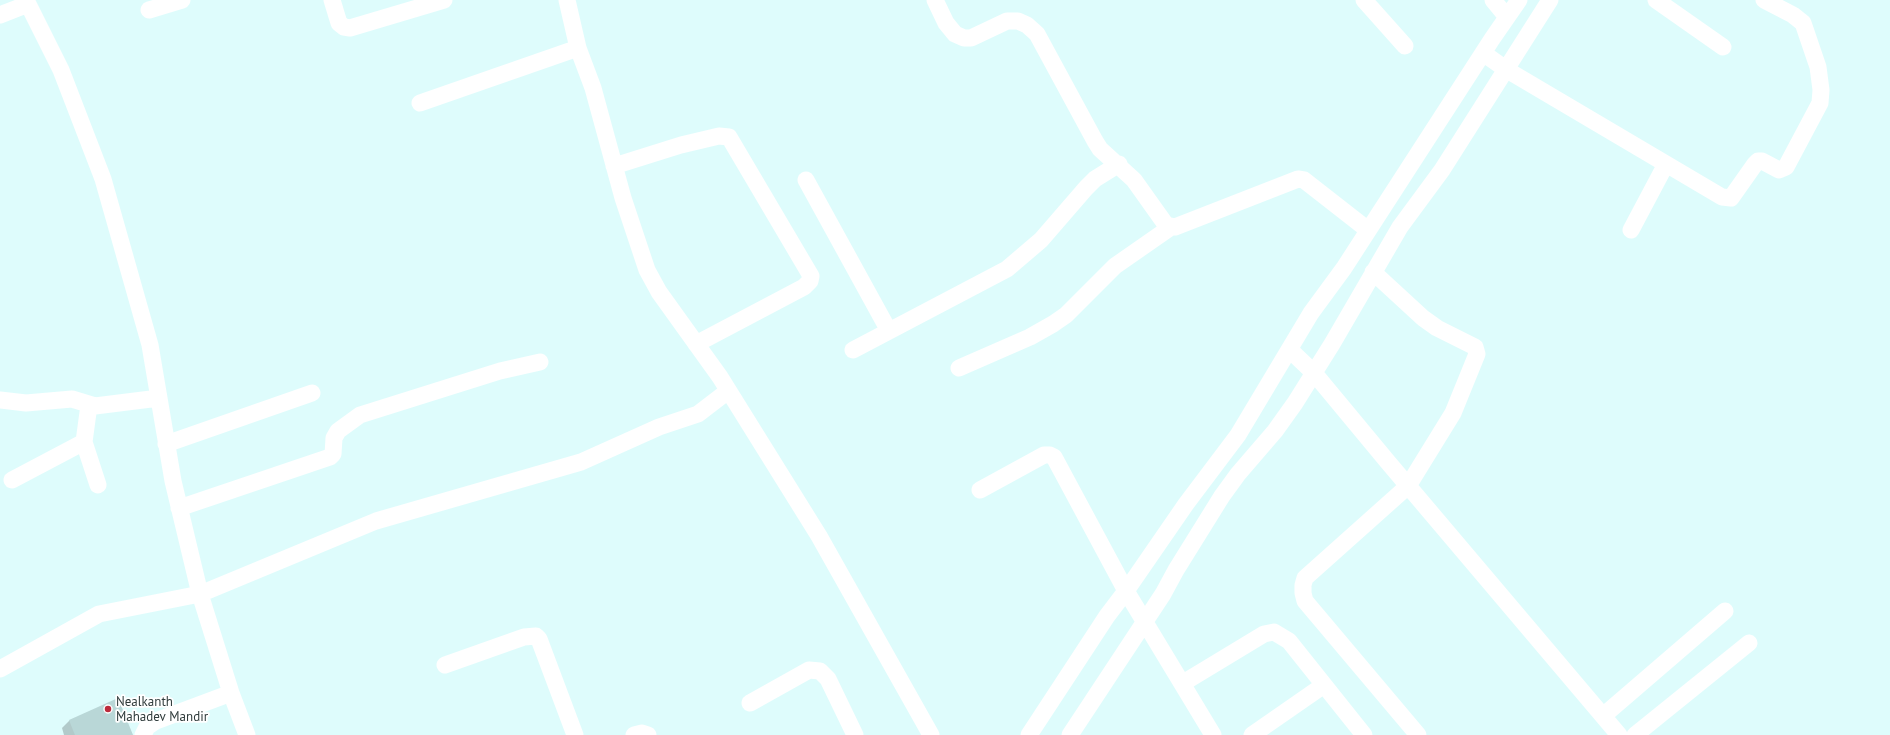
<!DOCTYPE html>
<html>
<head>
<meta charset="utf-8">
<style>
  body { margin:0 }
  canvas { display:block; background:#defcfc }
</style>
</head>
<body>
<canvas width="1890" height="735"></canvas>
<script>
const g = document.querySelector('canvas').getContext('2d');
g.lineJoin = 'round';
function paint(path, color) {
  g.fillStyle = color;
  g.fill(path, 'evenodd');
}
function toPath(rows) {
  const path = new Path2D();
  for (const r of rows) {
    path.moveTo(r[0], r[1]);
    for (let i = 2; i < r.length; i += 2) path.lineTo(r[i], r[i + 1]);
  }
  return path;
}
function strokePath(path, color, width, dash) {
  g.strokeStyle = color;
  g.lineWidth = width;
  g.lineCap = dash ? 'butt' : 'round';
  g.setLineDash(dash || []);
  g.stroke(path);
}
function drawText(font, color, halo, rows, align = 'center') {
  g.font = font + ' "PT Sans",sans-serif';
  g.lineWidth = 3.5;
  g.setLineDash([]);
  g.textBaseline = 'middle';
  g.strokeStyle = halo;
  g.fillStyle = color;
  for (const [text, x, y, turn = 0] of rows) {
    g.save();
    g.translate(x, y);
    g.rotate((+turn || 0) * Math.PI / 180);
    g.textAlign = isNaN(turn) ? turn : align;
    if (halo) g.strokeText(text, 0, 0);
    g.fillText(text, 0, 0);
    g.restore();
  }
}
paint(toPath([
  [118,699,132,735,64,735,62,728,69,721]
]), '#0003');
paint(toPath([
  [118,698,133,735,75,735,69,720]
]), '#b9d7d7');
strokePath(toPath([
  [26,0,61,70,103,179,150,345,173,481,200,594,231,693,247,735],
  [332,0,339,23,344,27,350,28,444,0],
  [567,0,578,48,593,88,623,198,647,270,659,292,720,377,819,536,931,735],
  [935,0,946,23,955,34,964,38,971,38,1007,21,1018,21,1027,25,1037,34,1095,141,1100,149,1134,180,1166,225,1175,227,1298,179,1304,180,1368,230],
  [1364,0,1405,46],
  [1493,0,1507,17],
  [1656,0,1723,47],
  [149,10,182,0],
  [0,15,28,4],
  [1483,53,1507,70,1722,197,1731,198,1755,164,1758,161,1762,161,1779,170,1786,167,1820,103,1821,90,1818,67,1803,23,1793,15,1764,0],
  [420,103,578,48],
  [614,166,681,145,719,136,729,137,811,276,810,281,804,287,696,344],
  [806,180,889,331],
  [1631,230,1666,164],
  [1373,272,1423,318,1437,328,1475,347,1477,354,1453,413,1408,486,1305,578,1303,585,1303,593,1305,601,1418,735],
  [853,350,1007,269,1041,240,1086,188,1095,179,1119,164],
  [1290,350,1314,373,1387,461,1619,735],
  [959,368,1030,337,1053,324,1066,315,1115,266,1171,227],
  [0,400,26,403,72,399,95,406,159,398],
  [89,405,84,442,98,485],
  [166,444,312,393],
  [12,480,84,442],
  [980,490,1044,455,1050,455,1054,457,1126,591,1213,735],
  [179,508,330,457,333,454,334,438,338,431,360,415,500,371,540,362],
  [445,665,524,637,536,636,539,639,575,735],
  [0,669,99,614,200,594,376,521,581,462,659,427,698,414,728,391],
  [1183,683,1264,634,1274,632,1289,641,1364,735],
  [750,703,809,670,820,671,828,679,855,735],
  [1603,716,1725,611],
  [143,735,147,727,156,721,231,693],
  [634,735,642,733,648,735],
  [1029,735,1107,616,1126,591,1186,504,1238,435,1311,313,1344,268,1492,39,1519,0],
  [1070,735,1163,594,1176,570,1222,496,1238,474,1275,431,1295,403,1332,344,1400,227,1442,170,1550,0],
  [1252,735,1324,685],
  [1635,735,1749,643]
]), '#fff', 17);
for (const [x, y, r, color] of [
  [108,709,4,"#bc2b3c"]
]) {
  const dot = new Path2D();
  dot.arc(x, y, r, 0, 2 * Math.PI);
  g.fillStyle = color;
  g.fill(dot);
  strokePath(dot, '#fff', 1.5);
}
drawText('13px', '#2f3b3b', '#fff', [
  ["Nealkanth",116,702],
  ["Mahadev Mandir",116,717]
], 'left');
</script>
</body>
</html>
